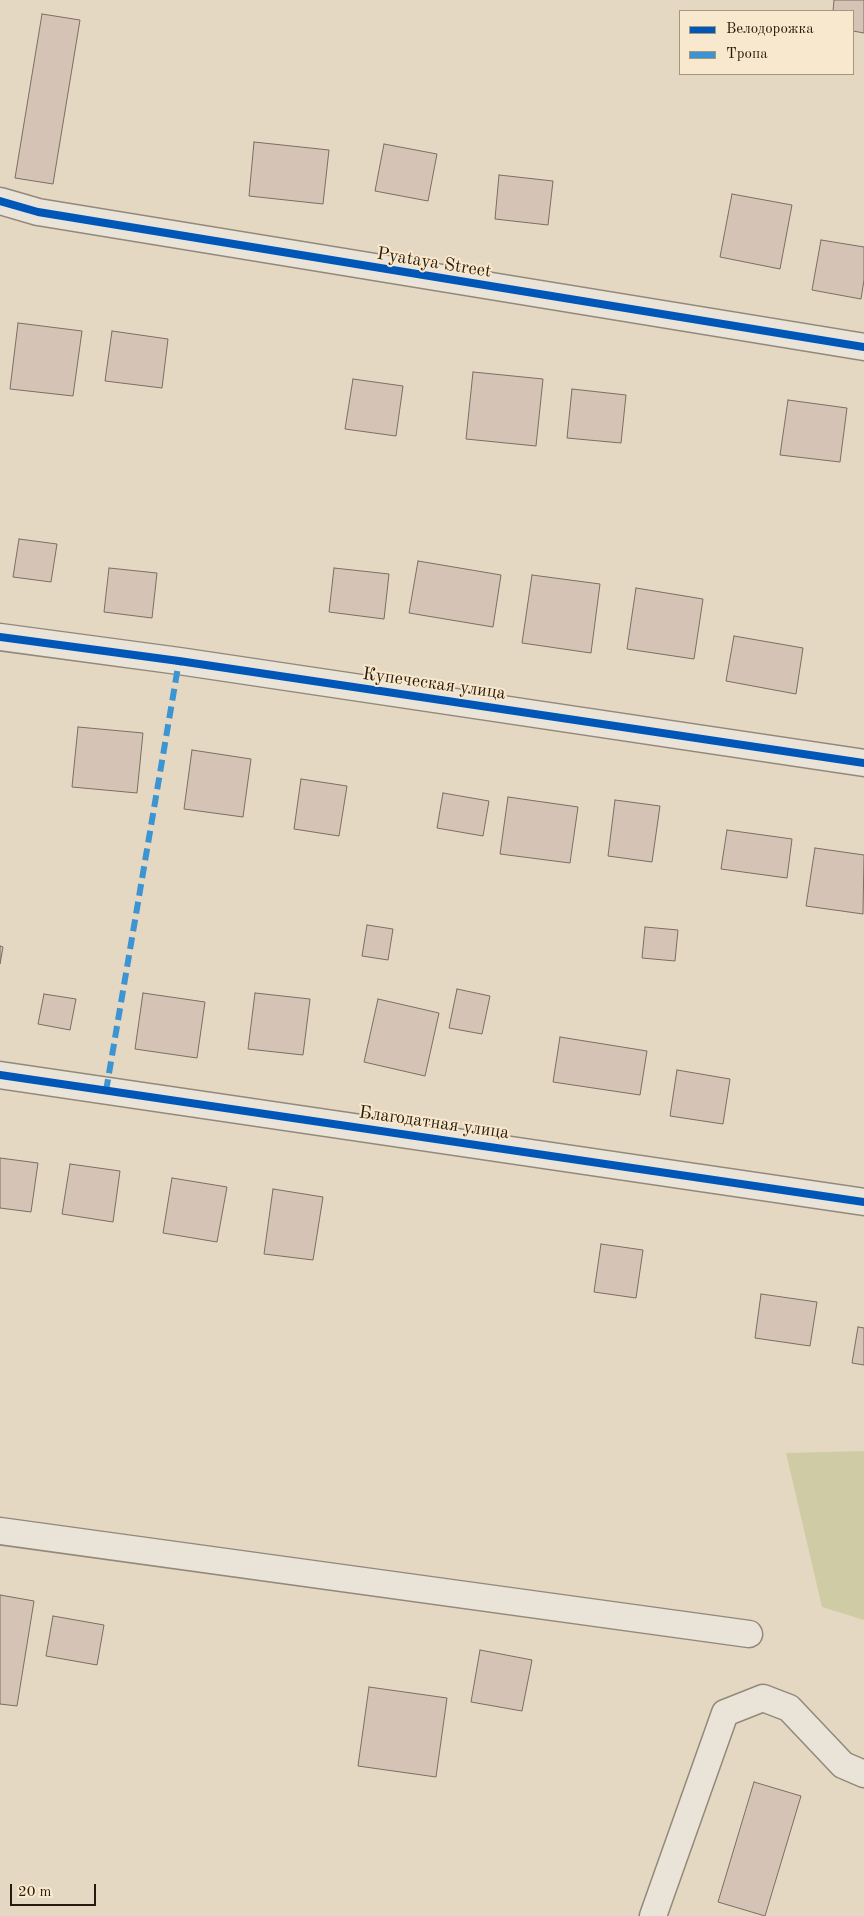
<!DOCTYPE html>
<html>
<head>
<meta charset="utf-8">
<style>
  body { margin:0 }
  #map { position:relative; width:864px; height:1916px; overflow:hidden; background:#e5d8c2; font-family:"Old Standard TT",serif }
  canvas { display:block }
  .legend { position:absolute; left:679px; top:10px; width:175px; height:65px; box-sizing:border-box; background:#f8e8ce; border:1px solid #a59680; margin:0; padding:6px 9px; list-style:none; font-size:15px; color:#281a0a }
  .legend li { display:flex; align-items:center; gap:10px; height:25px }
  .legend b { width:25px; border:1px solid #a59680 }
  .scale { position:absolute; left:10px; top:1884px; width:86px; height:22px; box-sizing:border-box; border:2px solid #281a0a; border-top:0; padding-left:6px; font-size:15px; line-height:18px; white-space:nowrap; color:#281a0a; -webkit-text-stroke:4px #f8e8ce; paint-order:stroke }
</style>
</head>
<body>
<div id="map">
<canvas width="864" height="1916"></canvas>
<ul class="legend">
<li><b style="height:6px;background:#0057b8"></b>Велодорожка</li>
<li><b style="height:6px;background:#3c94d2"></b>Тропа</li>
</ul>
<div class="scale">20 m</div>
</div>
<script>
const g = document.querySelector('canvas').getContext('2d');
g.lineJoin = 'round';
function paint(path, color) {
  g.fillStyle = color;
  g.fill(path, 'evenodd');
}
function toPath(rows) {
  const path = new Path2D();
  for (const r of rows) {
    path.moveTo(r[0], r[1]);
    for (let i = 2; i < r.length; i += 2) path.lineTo(r[i], r[i + 1]);
  }
  return path;
}
function strokePath(path, color, width, dash) {
  g.strokeStyle = color;
  g.lineWidth = width;
  g.lineCap = dash ? 'butt' : 'round';
  g.setLineDash(dash || []);
  g.stroke(path);
}
function drawText(font, color, halo, rows, align = 'center') {
  g.font = font + ' "Old Standard TT",serif';
  g.lineWidth = 4;
  g.setLineDash([]);
  g.textBaseline = 'middle';
  g.strokeStyle = halo;
  g.fillStyle = color;
  for (const [text, x, y, turn = 0] of rows) {
    g.save();
    g.translate(x, y);
    g.rotate((+turn || 0) * Math.PI / 180);
    g.textAlign = isNaN(turn) ? turn : align;
    if (halo) g.strokeText(text, 0, 0);
    g.fillText(text, 0, 0);
    g.restore();
  }
}
paint(toPath([
  [864,1451,864,1620,822,1607,786,1453]
]), '#cfcba4');
const building = toPath([
  [834,0,864,0,864,33,853,31,853,11,833,11,834,0],
  [42,14,80,20,53,184,15,178,42,14],
  [254,142,329,150,323,204,249,196,254,142],
  [384,144,437,154,428,201,375,191,384,144],
  [499,175,553,181,548,225,495,219,499,175],
  [732,194,792,205,780,269,720,257,732,194],
  [821,240,864,247,864,280,861,299,812,290,821,240],
  [18,323,82,331,73,396,10,389,18,323],
  [112,331,168,339,162,388,105,381,112,331],
  [473,372,543,379,536,446,466,439,473,372],
  [353,379,403,386,396,436,345,429,353,379],
  [572,389,626,395,621,443,567,438,572,389],
  [788,400,847,408,840,462,780,455,788,400],
  [19,539,57,544,51,582,13,577,19,539],
  [418,561,501,575,493,627,409,613,418,561],
  [109,568,157,573,152,618,104,612,109,568],
  [334,568,389,574,384,619,329,612,334,568],
  [532,575,600,584,591,653,522,643,532,575],
  [636,588,703,599,694,659,627,649,636,588],
  [734,636,803,648,796,694,726,681,734,636],
  [78,727,143,733,137,793,72,787,78,727],
  [192,750,251,759,243,817,184,809,192,750],
  [301,779,347,786,339,836,294,829,301,779],
  [443,793,489,801,483,836,437,828,443,793],
  [508,797,578,807,570,863,500,854,508,797],
  [615,800,660,806,652,862,608,856,615,800],
  [727,830,792,839,787,878,721,869,727,830],
  [815,848,864,855,863,914,806,906,815,848],
  [367,925,393,929,388,960,362,956,367,925],
  [645,927,678,930,675,961,642,958,645,927],
  [0,946,3,947,0,964,0,946],
  [457,989,490,996,482,1034,449,1028,457,989],
  [143,993,205,1002,197,1058,135,1049,143,993],
  [255,993,310,999,303,1055,248,1049,255,993],
  [44,994,76,999,70,1030,38,1024,44,994],
  [378,999,439,1013,425,1076,364,1062,378,999],
  [560,1037,647,1051,640,1095,553,1082,560,1037],
  [677,1070,730,1079,723,1124,670,1116,677,1070],
  [0,1158,38,1163,31,1212,0,1208,0,1158],
  [70,1164,120,1171,113,1222,62,1214,70,1164],
  [172,1178,227,1187,217,1242,163,1233,172,1178],
  [273,1189,323,1197,313,1260,264,1254,273,1189],
  [601,1244,643,1250,636,1298,594,1292,601,1244],
  [761,1294,817,1302,810,1346,755,1338,761,1294],
  [858,1327,864,1328,864,1365,852,1363,858,1327],
  [0,1595,34,1601,17,1706,0,1704,0,1595],
  [53,1616,104,1625,97,1665,46,1656,53,1616],
  [480,1650,532,1660,522,1711,471,1702,480,1650],
  [369,1687,447,1698,436,1777,358,1766,369,1687],
  [754,1782,801,1796,765,1916,718,1902,754,1782]
]);
paint(building, '#d5c3b6');
strokePath(building, '#786f62', 1);
const street = toPath([
  [0,201,38,212,864,347],
  [0,637,179,661,864,763],
  [0,1075,864,1202],
  [0,1531,749,1634],
  [653,1916,725,1713,763,1698,789,1708,843,1765,864,1774]
]);
strokePath(street, '#92897b', 29);
strokePath(street, '#e9e3d8', 26);
strokePath(toPath([
  [106,1091,179,661]
]), '#3c94d2', 6, [12, 6]);
strokePath(toPath([
  [0,201,38,212,864,347],
  [0,637,179,661,864,763],
  [0,1075,864,1202]
]), '#0057b8', 8);
drawText('18px', '#281a0a', '#f8e8ce', [
  ["Pyataya Street",434,263,9],
  ["Купеческая улица",434,684,8],
  ["Благодатная улица",434,1123,8]
]);
</script>
</body>
</html>
